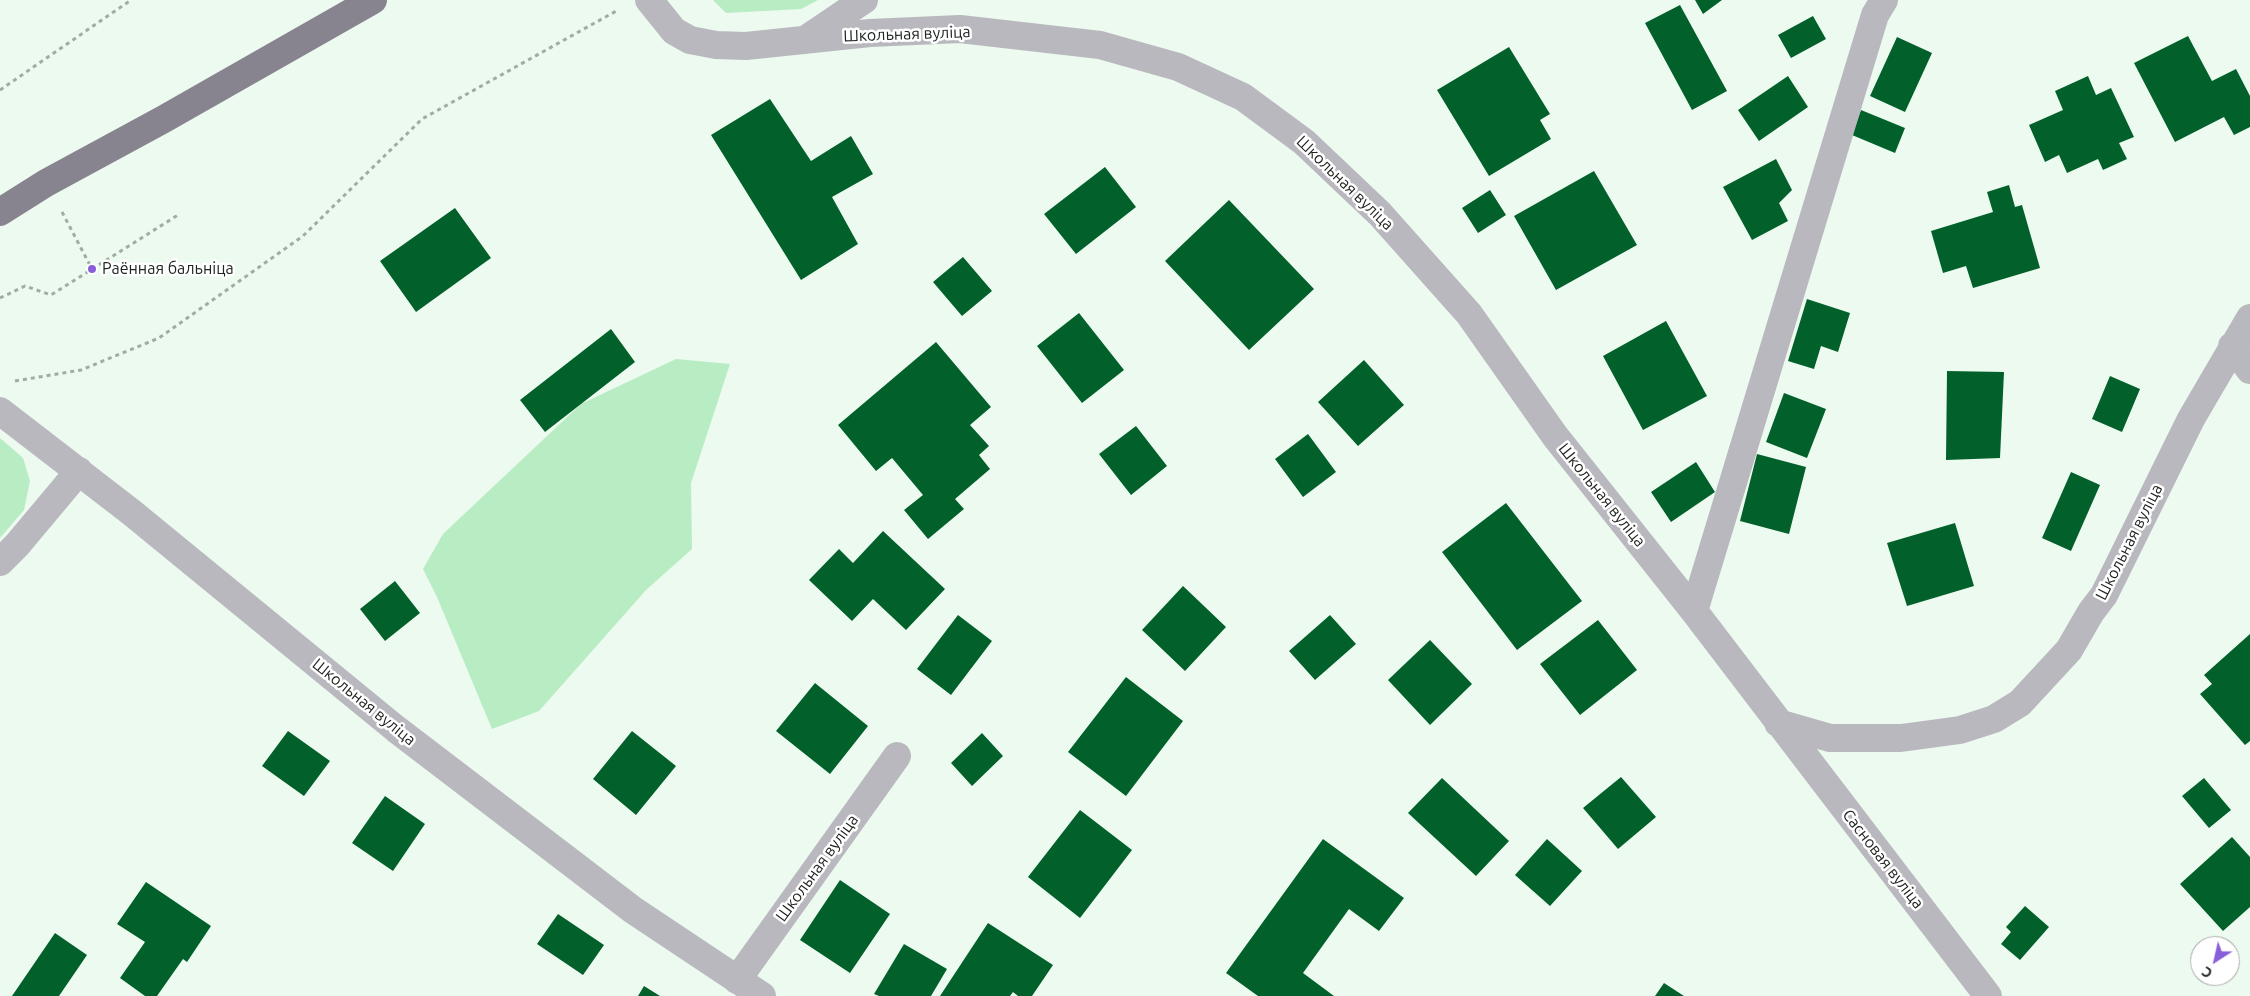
<!DOCTYPE html>
<html>
<head>
<meta charset="utf-8">
<style>
  body { margin:0 }
  #map { position:relative; width:2250px; height:996px; overflow:hidden; background:#edfaef; font-family:Ubuntu,sans-serif }
  canvas { display:block }
  .north { position:absolute; left:2190px; top:936px; width:50px; height:50px; box-sizing:border-box; background:#fff; border:1px solid #a6a8a6; border-radius:50%; rotate:215deg; font-size:14px; font-weight:700; line-height:20px; text-align:center; color:#202521 }
  .north::after { content:''; display:block; margin:auto; width:18px; height:22px; background:#895fd9; clip-path:polygon(50% 0,100% 100%,50% 72%,0 100%) }
</style>
</head>
<body>
<div id="map">
<canvas width="2250" height="996"></canvas>
<div class="north">С</div>
</div>
<script>
const g = document.querySelector('canvas').getContext('2d');
g.lineJoin = 'round';
function paint(path, color) {
  g.fillStyle = color;
  g.fill(path, 'evenodd');
}
function toPath(rows) {
  const path = new Path2D();
  for (const r of rows) {
    path.moveTo(r[0], r[1]);
    for (let i = 2; i < r.length; i += 2) path.lineTo(r[i], r[i + 1]);
  }
  return path;
}
function strokePath(path, color, width, dash) {
  g.strokeStyle = color;
  g.lineWidth = width;
  g.lineCap = dash ? 'butt' : 'round';
  g.setLineDash(dash || []);
  g.stroke(path);
}
function drawText(font, color, halo, rows, align = 'center') {
  g.font = font + ' Ubuntu,sans-serif';
  g.lineWidth = 5;
  g.setLineDash([]);
  g.textBaseline = 'middle';
  g.strokeStyle = halo;
  g.fillStyle = color;
  for (const [text, x, y, turn = 0] of rows) {
    g.save();
    g.translate(x, y);
    g.rotate((+turn || 0) * Math.PI / 180);
    g.textAlign = isNaN(turn) ? turn : align;
    if (halo) g.strokeText(text, 0, 0);
    g.fillText(text, 0, 0);
    g.restore();
  }
}
paint(toPath([
  [713,0,818,0,801,9,726,13],
  [676,359,730,364,691,483,692,549,646,590,539,711,492,729,437,597,423,569,443,534,581,404],
  [0,438,23,458,30,481,24,510,0,538]
]), '#b8ecc2');
paint(toPath([
  [1695,0,1722,0,1703,14],
  [1680,5,1727,91,1692,110,1645,23],
  [1813,16,1826,39,1791,58,1778,35],
  [2188,36,2212,81,2236,69,2250,96,2250,127,2234,135,2224,117,2175,142,2134,63],
  [1897,37,1932,53,1905,112,1870,96],
  [1509,47,1550,114,1540,120,1551,139,1489,176,1437,90],
  [1788,76,1808,107,1759,141,1738,110],
  [2088,76,2096,95,2111,88,2134,137,2119,143,2127,159,2103,170,2098,159,2067,173,2059,155,2045,162,2029,125,2063,110,2055,91],
  [770,99,811,161,851,136,873,174,832,197,858,244,801,280,711,135],
  [1861,110,1905,128,1895,153,1852,135],
  [1776,159,1792,190,1779,203,1788,221,1752,240,1723,187],
  [1105,167,1136,207,1076,254,1044,214],
  [1594,171,1637,245,1556,290,1514,216],
  [2009,185,2015,207,2022,205,2040,268,1973,288,1966,266,1943,273,1931,231,1993,212,1987,192],
  [1490,190,1506,215,1478,233,1462,208],
  [1229,200,1314,289,1249,350,1165,261],
  [455,208,491,258,416,312,380,261],
  [963,257,992,291,962,316,933,282],
  [1807,299,1850,313,1838,352,1821,346,1814,369,1788,361],
  [1079,313,1124,370,1082,403,1037,346],
  [1666,321,1707,396,1643,430,1603,356],
  [611,329,635,362,545,432,520,400],
  [936,342,991,407,970,425,989,446,979,455,990,469,955,499,964,509,928,539,904,510,923,495,892,458,876,471,838,425],
  [1364,360,1404,405,1358,446,1318,402],
  [1947,371,2004,372,2000,458,1946,460],
  [2110,376,2140,389,2122,432,2092,419],
  [1784,393,1826,409,1807,458,1766,442],
  [1136,426,1167,466,1131,495,1099,454],
  [1308,434,1336,472,1303,497,1275,459],
  [1757,454,1806,467,1789,534,1740,521],
  [1696,462,1715,492,1671,522,1651,492],
  [2071,472,2100,485,2071,551,2042,538],
  [1506,503,1582,601,1517,650,1442,552],
  [1955,523,1974,586,1907,606,1887,543],
  [883,531,945,589,906,630,873,599,852,621,809,580,839,549,853,563],
  [395,581,420,613,385,641,360,609],
  [1183,586,1226,627,1185,671,1142,630],
  [958,615,992,641,951,695,917,669],
  [1330,615,1356,644,1315,680,1289,651],
  [1598,620,1637,670,1580,715,1540,664],
  [2250,634,2250,741,2245,745,2200,694,2212,684,2204,675],
  [1430,640,1472,684,1430,725,1388,680],
  [1126,677,1183,721,1126,796,1068,752],
  [815,683,868,726,830,774,776,731],
  [288,731,330,761,304,796,262,766],
  [632,731,676,766,636,815,593,779],
  [982,733,1003,756,972,786,951,763],
  [1621,777,1656,817,1618,849,1583,808],
  [1442,778,1509,841,1476,876,1408,813],
  [2204,778,2231,810,2209,828,2182,796],
  [385,796,425,824,393,871,352,843],
  [1080,810,1132,850,1080,918,1028,877],
  [2232,837,2250,857,2250,907,2223,931,2180,884],
  [1323,839,1404,898,1379,931,1349,909,1303,973,1334,996,1258,996,1226,973],
  [1547,839,1582,871,1550,906,1515,875],
  [840,880,890,914,850,973,800,940],
  [146,882,211,926,187,962,183,959,157,996,145,996,120,978,145,942,117,924],
  [2025,906,2049,927,2020,960,2001,944,2011,932,2006,927],
  [558,914,604,945,583,975,537,944],
  [988,923,1053,965,1032,996,1018,996,1013,992,1010,996,940,996],
  [55,933,87,955,59,996,12,996],
  [904,944,947,969,931,996,879,996,874,994],
  [1664,983,1684,996,1655,996],
  [644,986,660,996,638,996]
]), '#02612b');
strokePath(toPath([
  [0,90,131,0],
  [62,212,92,269],
  [0,298,25,286,51,295,178,215],
  [15,381,81,370,159,338,303,236,422,119,618,10]
]), '#a1aca3', 3, [4, 4]);
strokePath(toPath([
  [649,0,674,31,690,40,716,45,746,46,870,33,960,29,1100,45,1178,67,1243,97,1304,142,1380,214,1469,314,1555,436,1694,611,1988,996],
  [809,37,864,0],
  [2232,346,2250,370],
  [0,411,131,512,396,729,633,910,762,996],
  [0,562,17,545,79,471],
  [1694,611,1875,15,1884,0],
  [1778,723,1830,738,1901,738,1960,730,1994,719,2020,703,2069,650,2091,612,2104,595,2191,419,2250,318],
  [737,980,897,756]
]), '#b9b8be', 28);
strokePath(toPath([
  [0,212,46,183,164,119,373,0]
]), '#87848f', 28);
for (const [x, y, r, color] of [
  [92,269,5,"#895fd9"]
]) {
  const dot = new Path2D();
  dot.arc(x, y, r, 0, 2 * Math.PI);
  g.fillStyle = color;
  g.fill(dot);
  strokePath(dot, '#fff', 2);
}
drawText('16px', '#202521', '#fff', [
  ["Школьная вуліца",907,34,-2],
  ["Школьная вуліца",1345,183,44],
  ["Школьная вуліца",1602,495,51],
  ["Школьная вуліца",2129,542,-63],
  ["Школьная вуліца",364,702,39],
  ["Сасновая вуліца",1883,859,52],
  ["Школьная вуліца",817,868,-54]
]);
drawText('16px', '#202521', '#fff', [
  ["Раённая бальніца",102,269]
], 'left');
</script>
</body>
</html>
